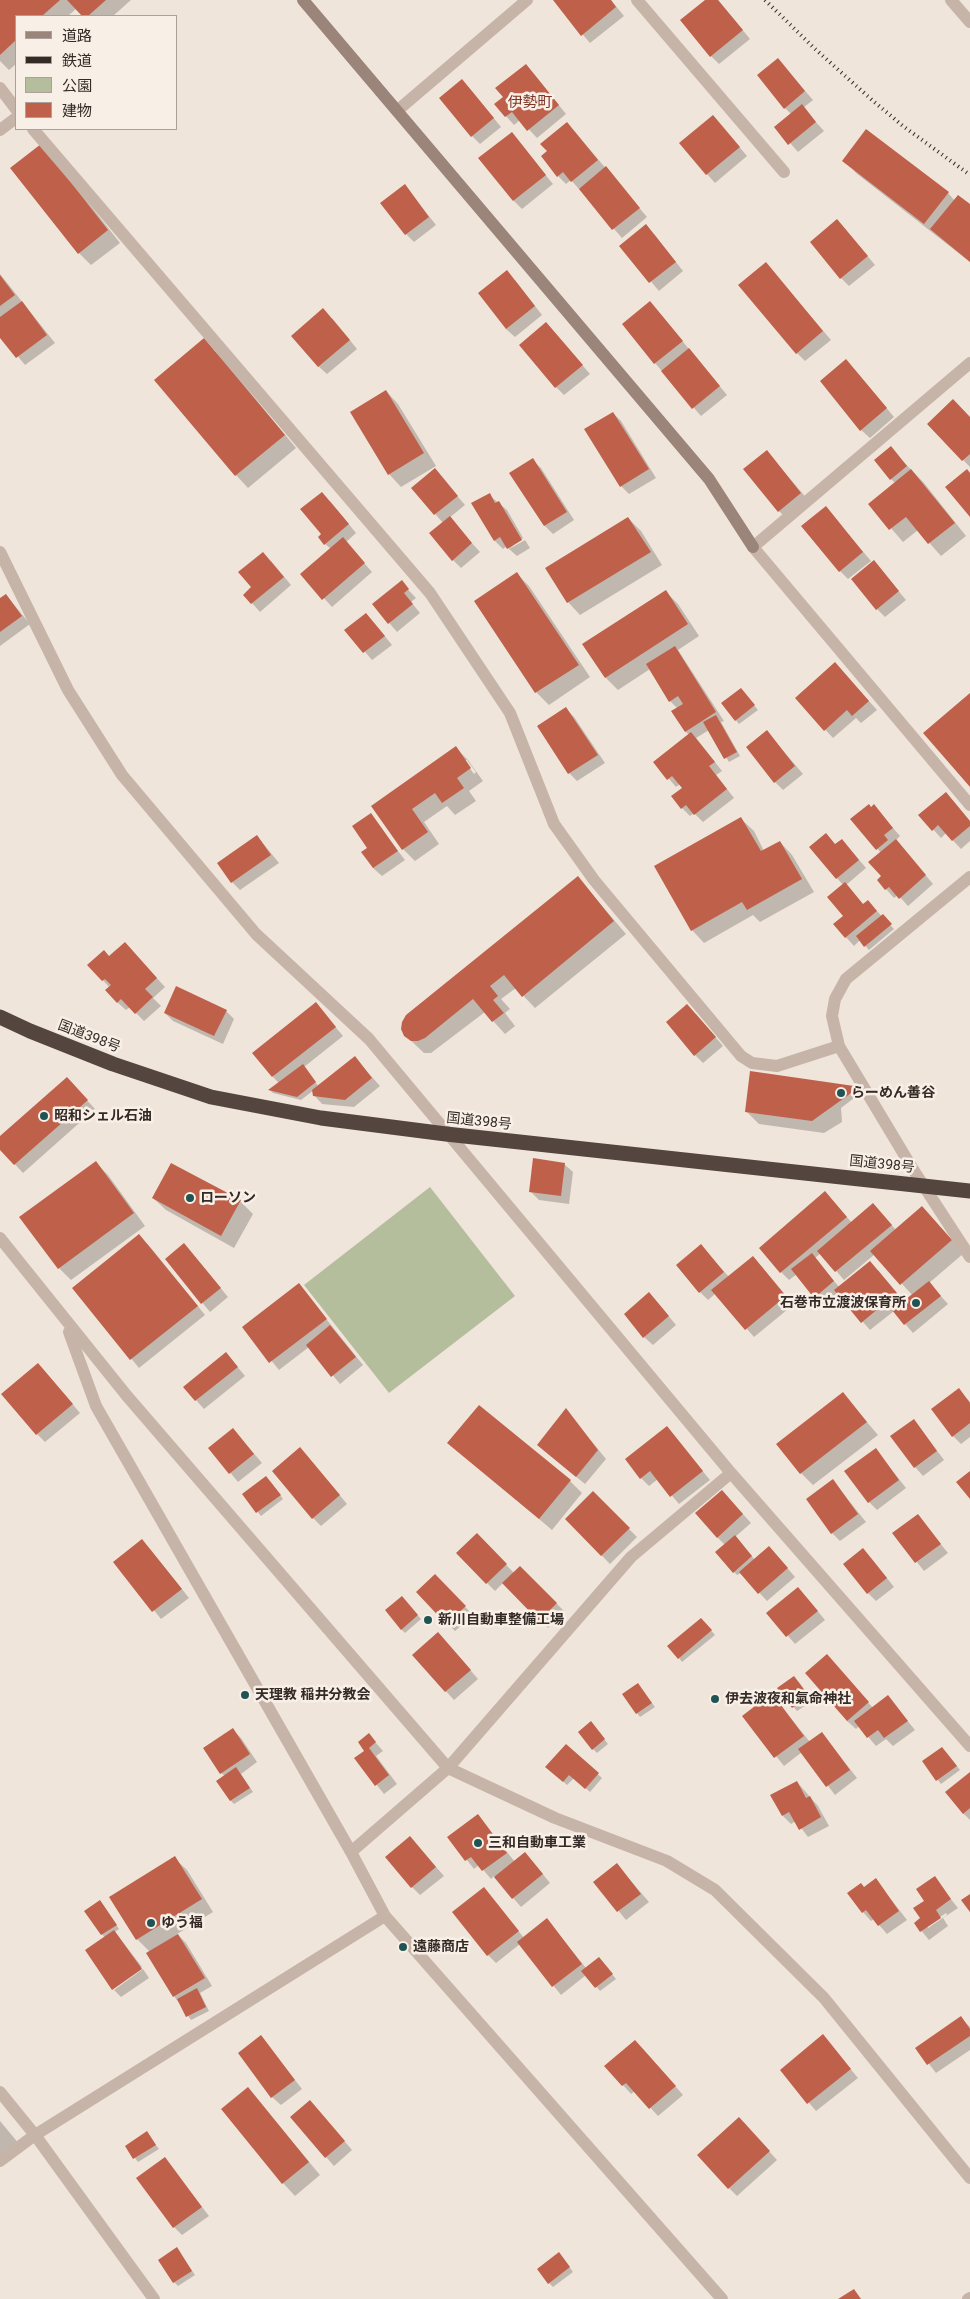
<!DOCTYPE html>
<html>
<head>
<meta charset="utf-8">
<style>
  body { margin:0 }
  #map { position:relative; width:970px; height:2299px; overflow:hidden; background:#f0e5db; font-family:Roboto,"Noto Sans JP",sans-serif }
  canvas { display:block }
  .legend { position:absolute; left:15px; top:15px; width:162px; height:115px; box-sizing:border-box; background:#f8efe7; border:1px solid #aaa19a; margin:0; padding:6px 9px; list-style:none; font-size:15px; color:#342b27 }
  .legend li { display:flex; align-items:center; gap:10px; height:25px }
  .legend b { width:25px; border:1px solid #aaa19a }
</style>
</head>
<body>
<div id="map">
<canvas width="970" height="2299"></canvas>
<ul class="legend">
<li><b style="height:6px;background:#9b8479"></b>道路</li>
<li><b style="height:6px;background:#342b27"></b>鉄道</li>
<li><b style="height:14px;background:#b4be9c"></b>公園</li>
<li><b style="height:14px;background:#bf604a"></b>建物</li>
</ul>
</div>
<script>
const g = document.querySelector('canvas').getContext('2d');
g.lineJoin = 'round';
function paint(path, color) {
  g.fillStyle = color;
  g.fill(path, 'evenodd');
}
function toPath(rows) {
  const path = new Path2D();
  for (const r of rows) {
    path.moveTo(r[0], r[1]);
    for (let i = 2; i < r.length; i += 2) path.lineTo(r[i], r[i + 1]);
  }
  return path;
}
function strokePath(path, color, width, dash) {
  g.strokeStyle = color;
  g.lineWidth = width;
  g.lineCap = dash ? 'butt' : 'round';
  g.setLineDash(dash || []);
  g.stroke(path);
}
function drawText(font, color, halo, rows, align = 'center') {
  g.font = font + ' Roboto,"Noto Sans JP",sans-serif';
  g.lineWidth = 5;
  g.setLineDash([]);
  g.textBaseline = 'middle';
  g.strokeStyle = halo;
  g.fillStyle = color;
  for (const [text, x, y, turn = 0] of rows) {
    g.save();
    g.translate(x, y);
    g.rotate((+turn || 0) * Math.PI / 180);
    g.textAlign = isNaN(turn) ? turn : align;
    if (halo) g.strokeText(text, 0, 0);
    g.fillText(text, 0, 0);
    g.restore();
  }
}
paint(toPath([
  [430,1187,515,1296,389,1393,304,1285]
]), '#b4be9c');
paint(toPath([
  [0,0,131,0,113,16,84,16,77,8,68,16,16,16,16,64,9,70,0,61],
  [555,0,611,0,624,16,590,43,554,1],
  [707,0,718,0,750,39,719,64,711,56],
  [778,60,813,100,803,108,824,131,798,152,776,127,791,114,785,108],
  [534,74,566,114,537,138,520,120,514,125,496,105],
  [470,89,501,127,480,144,472,136],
  [713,116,747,156,715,183,707,174],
  [575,132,647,217,622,238,571,180,566,184,558,176],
  [511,133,553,184,522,209,514,201],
  [53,158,120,243,91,265,79,253],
  [844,160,948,193,955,201,970,206,970,262,856,173],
  [405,186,436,225,414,242,406,234],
  [845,229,875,265,849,286,841,278],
  [654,234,683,271,659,291,621,246],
  [766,264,831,340,805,361,797,353],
  [0,274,55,343,25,365,0,335],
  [515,280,542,315,515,337,506,329],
  [650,302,727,395,701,416,655,363],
  [332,318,357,349,327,374,318,366],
  [554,332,590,374,564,395,556,387],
  [217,352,296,448,248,488,236,475],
  [854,369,894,417,870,438,861,430],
  [386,391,398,404,436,466,401,487,389,474],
  [613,413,621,421,656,478,629,494,621,486],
  [970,418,970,467,928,424],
  [767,452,809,501,787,519,779,511],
  [894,452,924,483,966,536,941,556,918,530,903,542,870,504,895,483,891,479],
  [532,460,541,468,574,520,553,534,545,526,511,473],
  [435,470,465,505,449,518,480,552,461,568,453,560,443,523,413,488],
  [489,495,507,510,523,538,509,549,507,546,503,549,495,541,473,504],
  [330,501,356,533,346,542,372,572,332,607,302,574,331,549,325,544,323,534],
  [826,508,871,561,848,579,840,571],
  [628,518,641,531,662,565,580,615,568,602,547,568],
  [525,540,530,548,517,556,509,549],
  [271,561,291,585,260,612,252,603,253,587],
  [874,562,906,600,885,617,877,609],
  [517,574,529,586,590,677,549,705,536,692,476,601],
  [401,582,416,598,411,602,420,613,397,632,373,604],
  [665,591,678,604,699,636,678,650,724,721,721,722,740,756,729,762,709,730,696,738,722,771,716,775,734,798,703,822,694,813,690,816,682,808,673,796,684,788,680,784,676,787,655,762,689,735,685,731,678,709,670,701,650,669,618,690,606,678,584,645],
  [6,595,30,624,0,646,0,600],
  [374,623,392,645,372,660,346,630],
  [843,672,877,710,861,723,856,718,833,738,796,698],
  [744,693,758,710,739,724,722,703],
  [566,709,574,717,605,763,577,781,569,773],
  [767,732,803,774,783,790,775,782],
  [456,748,468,760,483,781,469,791,476,801,455,815,447,806,424,822,439,844,415,861,403,849,373,806],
  [464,760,467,760,476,772,474,774],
  [874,806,900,836,896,840,933,884,908,906,898,895,894,898,878,880,882,877,881,853,852,819],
  [370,815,405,860,382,876,373,868,369,848],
  [920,815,970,821,970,841,961,849,946,833,941,838],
  [741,819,754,831,764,851,780,842,792,855,814,892,760,922,753,915,704,943,692,930],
  [257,836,279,863,240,890,232,882],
  [836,845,850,849,866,868,846,885,863,905,876,910,894,929,869,950,860,940,854,946,835,925,845,916,843,885,837,878],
  [578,878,626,934,535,1008,516,988,501,999,510,1009,505,1013,515,1026,505,1034,485,1012,431,1053,424,1053,405,1035],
  [133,952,165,987,153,998,161,1006,144,1021,130,1007,126,1010,117,1002,110,988,89,965,109,957],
  [316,1004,343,1036,304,1067,319,1087,355,1058,380,1086,354,1107,322,1104,314,1095,314,1090,301,1100,273,1093,270,1090,279,1083,273,1077],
  [226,1011,234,1019,223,1044,173,1021,165,1013],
  [696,1014,723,1046,703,1063,695,1055],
  [75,1087,95,1109,23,1173,0,1148,0,1137],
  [854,1087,858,1091,858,1095,841,1108,842,1122,824,1133,759,1124,746,1111],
  [96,1163,108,1175,145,1226,71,1280,59,1268],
  [564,1164,573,1172,569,1204,539,1200,530,1191],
  [153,1198,240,1201,253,1214,234,1248,166,1210],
  [833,1201,852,1223,881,1213,896,1230,922,1207,964,1253,929,1283,948,1304,913,1333,894,1311,870,1330,838,1293,823,1305,797,1274,789,1280,781,1272],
  [821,1253,844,1280,875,1254,913,1296,904,1302,878,1270,839,1287,815,1258],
  [139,1235,151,1248,205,1315,139,1368,73,1288],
  [184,1244,228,1297,210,1312,166,1259],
  [701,1246,729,1277,761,1266,793,1305,754,1337,716,1293,708,1300,700,1292],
  [299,1285,363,1365,340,1384,309,1347,279,1370,244,1327],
  [657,1302,676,1325,653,1345,644,1337],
  [226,1353,245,1376,204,1409,196,1400],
  [46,1373,80,1413,45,1442,37,1434],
  [959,1390,970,1402,970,1437,961,1444,953,1436],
  [843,1394,878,1435,813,1485,801,1473],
  [566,1410,606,1459,585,1484,547,1453],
  [914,1420,944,1460,923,1476,915,1467],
  [667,1428,710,1480,679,1504,658,1479,649,1486,641,1478],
  [233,1429,262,1463,238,1482,210,1448],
  [449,1443,570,1481,582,1493,552,1530],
  [876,1450,906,1488,877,1510,869,1502],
  [308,1457,347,1504,321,1526,313,1518],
  [270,1481,283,1499,261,1516,243,1494],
  [833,1481,866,1522,840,1541,832,1533],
  [593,1493,637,1537,610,1564,566,1519],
  [730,1500,751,1523,735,1537,755,1560,777,1556,795,1577,767,1601,741,1573,737,1575,734,1572,725,1545,717,1537],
  [918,1516,948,1553,924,1571,894,1533],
  [485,1543,514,1573,520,1567,565,1612,548,1628,503,1583,495,1591,487,1583],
  [150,1549,189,1598,161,1619,115,1562],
  [871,1558,894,1587,876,1601,868,1593],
  [435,1576,473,1615,455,1631,418,1592],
  [806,1597,825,1620,795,1644,768,1613],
  [405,1601,421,1619,405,1633,401,1629],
  [705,1623,715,1635,682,1662,679,1658],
  [446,1642,478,1679,454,1700,413,1655],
  [835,1664,873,1708,888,1697,915,1730,893,1746,886,1739,876,1746,859,1726,856,1729,847,1721],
  [798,1681,812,1701,797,1711,779,1689],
  [638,1685,655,1707,640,1717,637,1713],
  [772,1695,810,1742,822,1733,857,1778,835,1795,802,1752,784,1766,744,1716],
  [595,1727,608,1744,597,1753,593,1749],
  [233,1730,241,1738,257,1762,241,1774,253,1792,234,1804,230,1800,225,1776,221,1773],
  [369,1735,383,1751,376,1756,397,1784,384,1794,356,1759,366,1751],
  [566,1746,602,1778,590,1792,574,1778,567,1785,547,1766],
  [946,1752,960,1770,941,1784,924,1762],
  [970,1774,970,1820,963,1813],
  [797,1782,818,1806,829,1826,808,1837,796,1821,791,1824,783,1816],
  [478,1816,515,1862,533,1862,550,1883,521,1907,494,1876,491,1879,479,1865,474,1869,449,1837],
  [410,1837,444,1876,420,1895,412,1887],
  [174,1858,187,1870,213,1912,177,1934,186,1943,212,1986,200,1993,209,2011,191,2020,174,1996,150,1952,137,1939],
  [617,1865,649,1902,626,1920,595,1882],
  [934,1878,958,1908,943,1918,948,1926,929,1940,915,1923,922,1919,925,1901],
  [946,1913,947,1915,928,1928,927,1926],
  [876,1880,907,1920,887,1934,874,1919,871,1921,863,1912],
  [484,1888,524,1938,547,1920,586,1968,602,1962,616,1979,600,1991,586,1975,561,1995,520,1944,496,1963,488,1955],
  [103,1905,119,1929,115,1932,142,1967,113,1988,105,1938,102,1934],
  [143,1969,149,1978,121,1997,114,1990],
  [961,2018,970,2027,970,2050,936,2073,917,2048],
  [823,2036,858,2078,816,2111,781,2070],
  [261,2037,302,2089,281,2105,272,2097],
  [643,2049,683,2095,658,2116,635,2091,631,2094,623,2085],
  [248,2089,320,2175,295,2196,283,2183],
  [310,2101,352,2150,334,2166,326,2157],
  [0,2121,20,2145,0,2161],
  [747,2127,777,2160,737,2196,729,2188],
  [147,2133,159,2149,138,2162,126,2146],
  [165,2159,209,2216,182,2235,174,2227],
  [177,2249,195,2275,178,2286,174,2282],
  [563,2258,573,2272,553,2287,549,2283]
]), '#0003');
paint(toPath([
  [0,0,60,0,42,16,16,16,16,40,0,55],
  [67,0,106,0,88,16,82,16],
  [553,0,611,0,616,7,581,36],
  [705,0,718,0,743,30,710,57,680,20],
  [778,58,805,91,784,109,757,75],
  [526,64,559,105,527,131,512,112,505,117,494,104,503,97,495,88],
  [462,79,494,118,471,137,439,98],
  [802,104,816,122,788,145,774,127],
  [713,115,740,147,706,175,679,143],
  [567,122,598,160,571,182,563,172,557,177,541,156,547,151,540,144],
  [866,129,949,192,924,224,842,161],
  [512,132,546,175,513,201,478,158],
  [41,144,108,230,78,254,10,168],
  [606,166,640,208,612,230,579,189],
  [405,184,429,217,405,235,380,203],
  [958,195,970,204,970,262,930,229],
  [837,219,868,256,840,279,810,242],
  [646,224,676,262,649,283,619,246],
  [766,262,823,331,796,354,738,285],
  [507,270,535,306,506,329,478,293],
  [0,275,15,295,0,306],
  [22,301,47,335,16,358,0,338,0,317],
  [650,301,683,341,654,364,622,324],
  [323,308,350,340,318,367,291,336],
  [546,322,583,365,555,388,519,345],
  [204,338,285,435,235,476,154,380],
  [689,348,720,386,692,409,661,371],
  [846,359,887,408,860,431,820,381],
  [386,390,424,453,388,475,350,412],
  [953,399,970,417,970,454,962,461,927,424],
  [613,412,649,469,620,487,584,429],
  [891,446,907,466,890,480,874,460],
  [767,450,801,493,778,512,743,469],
  [533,458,567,512,544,526,509,473],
  [435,468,458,496,434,515,411,488],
  [911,469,955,523,928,544,906,517,889,530,868,504],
  [967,469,970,473,970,517,945,487],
  [322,492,349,524,324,545,318,537,321,534,300,509],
  [490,493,495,503,499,501,522,540,507,549,500,537,494,541,471,503],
  [826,506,863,552,839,572,801,526],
  [450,516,472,543,452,561,429,533],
  [628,517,651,552,567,603,545,568],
  [343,537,365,563,322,600,300,574],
  [263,552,284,577,251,604,243,595,251,587,238,572],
  [874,560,899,591,876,610,851,579],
  [517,572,579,665,535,693,474,601],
  [402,580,409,589,404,593,413,604,388,624,372,604],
  [666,590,688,624,605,678,582,644],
  [6,594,22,616,0,632,0,598],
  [366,613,385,636,363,653,344,630],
  [675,646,716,712,685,732,671,711,683,704,678,696,669,702,646,664],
  [835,662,869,701,852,716,847,710,824,731,795,698],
  [741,688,755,705,735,721,721,703],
  [970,693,970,787,923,733],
  [566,707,598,755,568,774,537,726],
  [716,715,737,752,724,759,703,722],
  [767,730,795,766,774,783,746,747],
  [691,732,715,762,709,766,727,789,694,815,686,805,681,809,671,796,682,788,672,776,667,780,653,762],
  [456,746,471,768,457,778,464,788,442,803,435,793,412,809,428,832,402,850,371,806],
  [946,792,970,821,970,826,952,841,938,825,932,831,918,815],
  [869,804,871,807,874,804,893,828,884,835,888,840,876,850,850,819],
  [371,813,398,851,373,868,361,852,367,848,352,826],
  [741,817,761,851,780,841,802,879,747,910,742,902,691,931,654,866],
  [826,833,835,844,842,839,859,860,836,879,809,847],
  [257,835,271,855,231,883,217,863],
  [896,839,926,875,899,899,889,887,885,890,877,880,881,876,868,862],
  [578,876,614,921,522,997,504,975,490,986,498,996,493,1000,504,1013,492,1022,473,999,425,1038,418,1041,411,1041,404,1036,401,1029,402,1022,406,1015],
  [845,882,863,904,868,900,877,911,845,938,833,924,843,916,827,897],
  [883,914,892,924,864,947,856,936],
  [125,942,157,978,145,989,153,997,135,1014,121,999,117,1003,105,990,111,985,105,979,102,981,87,965,104,950,109,956],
  [176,986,227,1010,214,1036,164,1013],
  [316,1002,336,1027,272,1077,252,1053],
  [687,1004,716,1037,694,1056,666,1022],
  [355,1056,372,1078,345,1100,313,1096,312,1090],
  [303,1064,316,1082,297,1097,268,1090],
  [750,1071,854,1086,854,1091,812,1121,745,1112],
  [67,1077,88,1100,14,1165,0,1150,0,1136],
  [533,1158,565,1163,561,1196,529,1192],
  [96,1161,134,1213,58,1269,19,1217],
  [171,1163,241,1200,221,1236,152,1198],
  [825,1191,847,1217,780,1273,759,1248],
  [873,1203,892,1225,835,1272,817,1251],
  [922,1206,952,1240,900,1285,870,1251],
  [139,1234,198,1306,130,1360,72,1288],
  [184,1243,221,1288,201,1304,165,1259],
  [701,1244,724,1272,699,1293,676,1265],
  [812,1253,834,1281,814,1298,791,1269],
  [753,1256,786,1296,745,1330,711,1290],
  [870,1261,897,1293,861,1323,834,1290],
  [929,1281,941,1296,904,1325,892,1310],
  [299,1283,327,1319,269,1363,242,1327],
  [649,1292,669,1316,643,1338,624,1314],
  [330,1325,356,1357,331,1377,306,1345],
  [226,1352,238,1367,195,1401,183,1387],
  [38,1363,73,1404,36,1435,1,1394],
  [959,1388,970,1403,970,1423,952,1437,931,1409],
  [843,1392,867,1422,800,1474,776,1444],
  [479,1405,571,1480,539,1519,447,1443],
  [566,1408,598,1450,576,1477,537,1445],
  [914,1419,937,1451,914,1468,890,1436],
  [667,1426,703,1471,670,1497,650,1471,640,1479,625,1459],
  [233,1428,254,1454,229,1474,208,1448],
  [300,1447,340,1495,312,1519,272,1471],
  [876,1448,899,1480,868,1503,844,1471],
  [970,1471,970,1499,956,1482],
  [266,1476,281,1495,256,1513,242,1494],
  [833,1479,858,1514,831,1534,806,1499],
  [722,1490,743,1514,717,1538,695,1513],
  [593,1491,630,1528,601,1556,565,1519],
  [918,1514,941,1544,915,1563,892,1533],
  [477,1533,507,1564,486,1584,456,1553],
  [735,1535,752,1556,733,1573,715,1552],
  [142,1539,182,1589,152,1612,113,1562],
  [769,1546,788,1568,758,1594,739,1572],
  [863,1548,887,1578,867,1594,843,1564],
  [520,1566,557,1603,539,1621,502,1583],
  [435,1574,466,1606,446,1624,416,1592],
  [798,1587,818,1611,786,1637,766,1613],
  [402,1596,418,1615,401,1630,385,1610],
  [701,1618,712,1630,678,1659,667,1646],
  [438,1632,471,1670,445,1692,412,1655],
  [827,1654,869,1702,847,1721,805,1673],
  [794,1676,809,1696,792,1708,777,1688],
  [638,1683,652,1703,636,1714,622,1694],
  [772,1693,804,1736,774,1758,742,1716],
  [888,1695,908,1721,884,1738,878,1730,867,1738,854,1721],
  [591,1721,605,1739,592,1750,578,1732],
  [233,1728,250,1754,220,1774,203,1748],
  [822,1732,850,1770,826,1787,798,1749],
  [369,1733,376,1742,369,1748,389,1775,375,1786,354,1758,364,1751,358,1742],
  [566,1744,599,1773,585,1789,569,1775,563,1782,545,1767],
  [942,1747,957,1766,936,1781,922,1761],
  [236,1767,250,1788,230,1801,216,1781],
  [970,1772,970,1808,963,1814,945,1792],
  [797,1781,806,1798,810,1796,821,1817,799,1830,789,1812,782,1816,770,1795],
  [478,1814,507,1853,482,1871,471,1857,465,1861,447,1837],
  [410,1836,436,1867,411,1888,385,1857],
  [525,1852,543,1874,512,1899,494,1877],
  [175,1856,202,1899,136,1940,109,1897],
  [617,1863,641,1894,617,1912,593,1882],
  [935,1876,951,1899,936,1910,941,1918,920,1932,914,1923,920,1918,913,1908,924,1901,916,1889],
  [876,1878,899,1911,878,1926,866,1910,862,1913,847,1893,861,1883,864,1887],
  [484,1887,519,1931,487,1956,452,1912],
  [970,1894,970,1912,961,1900],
  [100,1900,117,1925,101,1935,84,1911],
  [547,1918,582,1964,552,1987,517,1942],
  [114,1930,142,1969,112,1990,85,1950],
  [178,1934,205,1978,173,1997,146,1953],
  [599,1957,613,1974,595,1988,581,1971],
  [197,1988,206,2007,186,2017,177,1999],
  [961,2016,970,2029,970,2036,927,2065,915,2048],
  [823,2034,851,2069,807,2104,780,2070],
  [261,2035,295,2080,271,2098,238,2053],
  [635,2040,676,2086,649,2109,626,2083,622,2086,604,2066],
  [248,2087,309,2162,282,2184,221,2109],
  [310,2100,345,2141,325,2158,290,2117],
  [739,2117,770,2151,728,2189,697,2155],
  [147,2131,156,2145,133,2159,125,2146],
  [165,2157,202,2207,173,2228,136,2178],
  [177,2247,192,2271,173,2283,158,2260],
  [559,2252,570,2267,548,2284,537,2269],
  [854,2289,861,2299,838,2299]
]), '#bf604a');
strokePath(toPath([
  [637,0,784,172],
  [951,0,970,22],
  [0,88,16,109],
  [398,110,527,0],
  [33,129,430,593,510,713,554,824,594,880,741,1056,752,1063,777,1066,839,1046],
  [0,130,16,118],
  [970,363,753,547,970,805],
  [0,552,68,690,122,775,256,934,369,1039,731,1473,970,1746],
  [970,877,846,979,835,999,832,1016,839,1046,914,1171,970,1257],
  [0,1238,127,1396,448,1768,555,1818,667,1861,715,1890,824,1998,970,2178],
  [69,1332,96,1406,351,1852,385,1916,722,2299],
  [351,1852,448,1768,631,1557,731,1473],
  [0,2092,35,2135,154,2299],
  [0,2161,35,2135,385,1916],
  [968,2299,970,2298]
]), '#c7b4a8', 12);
strokePath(toPath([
  [303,0,709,479,753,547]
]), '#9b8479', 12);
strokePath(toPath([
  [0,1017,30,1031,113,1064,211,1097,321,1118,446,1134,970,1191]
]), '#55453f', 15);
strokePath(toPath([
  [765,0,814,48,872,100,903,126,970,175]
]), '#342b27', 4, [1, 4]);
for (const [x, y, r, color] of [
  [841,1093,5,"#205353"],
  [44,1116,5,"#205353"],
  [190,1198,5,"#205353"],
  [916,1303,5,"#205353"],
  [428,1620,5,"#205353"],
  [245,1695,5,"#205353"],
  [715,1699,5,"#205353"],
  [478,1843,5,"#205353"],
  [151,1923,5,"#205353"],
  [403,1947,5,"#205353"]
]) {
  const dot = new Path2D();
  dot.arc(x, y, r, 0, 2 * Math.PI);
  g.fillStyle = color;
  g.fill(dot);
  strokePath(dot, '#f8efe7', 2);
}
drawText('14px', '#342b27', '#f8efe7', [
  ["国道398号",89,1037,21],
  ["国道398号",479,1122,6],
  ["国道398号",882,1165,6]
]);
drawText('bold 14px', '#342b27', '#f8efe7', [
  ["らーめん善谷",851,1093],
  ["昭和シェル石油",54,1116],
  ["ローソン",200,1198],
  ["石巻市立渡波保育所",906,1303,"right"],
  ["新川自動車整備工場",438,1620],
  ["天理教 稲井分教会",255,1695],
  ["伊去波夜和氣命神社",725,1699],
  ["三和自動車工業",488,1843],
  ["ゆう福",161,1923],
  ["遠藤商店",413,1947]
], 'left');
drawText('15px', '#7e3625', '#f8efe7', [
  ["伊勢町",530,103]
]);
</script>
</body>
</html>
